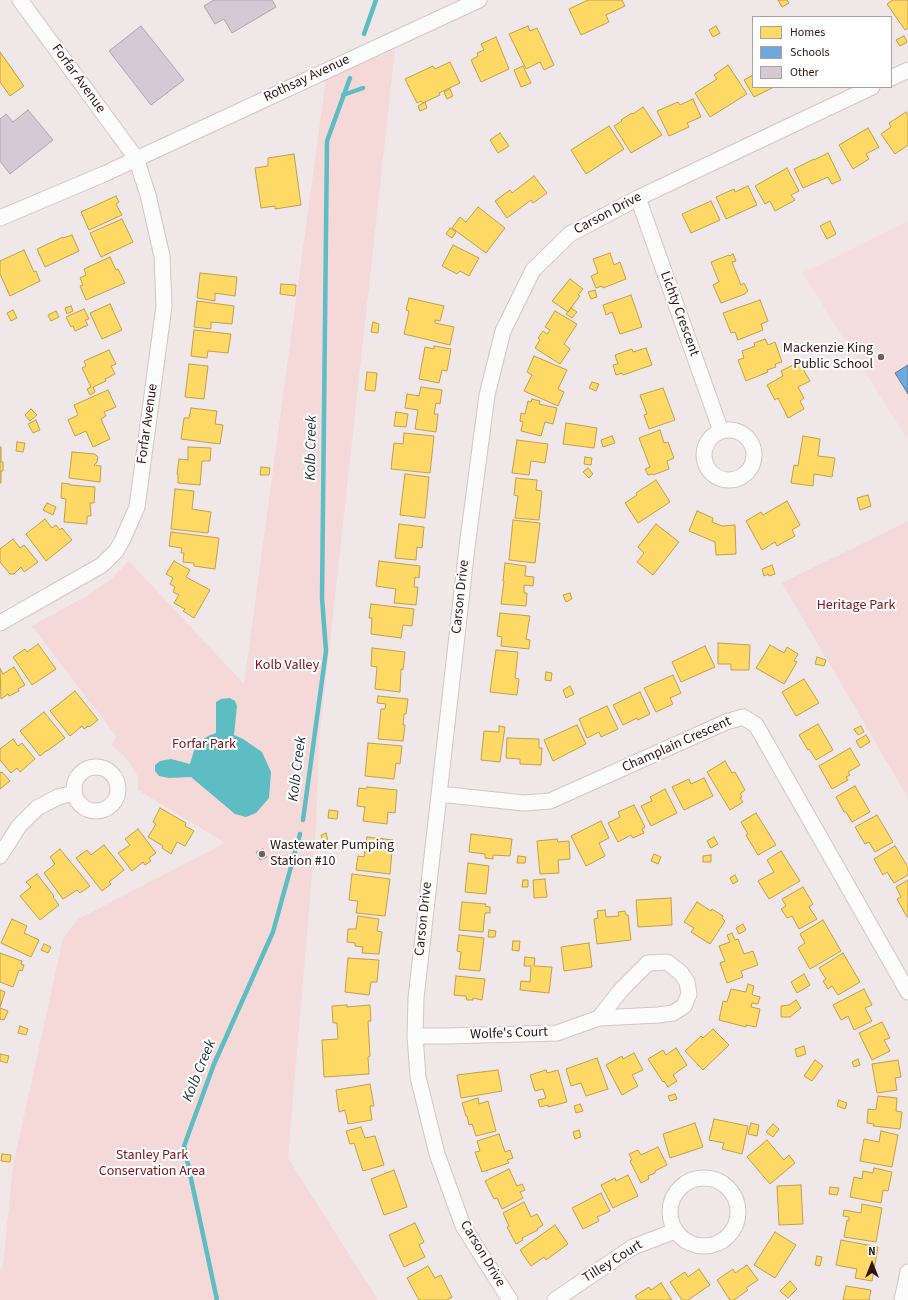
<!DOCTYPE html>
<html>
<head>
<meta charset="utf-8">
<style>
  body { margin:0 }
  #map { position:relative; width:908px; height:1300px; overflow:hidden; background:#f0e8e8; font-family:"Source Sans 3",sans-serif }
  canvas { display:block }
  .legend { position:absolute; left:752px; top:16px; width:140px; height:72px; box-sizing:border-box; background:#fff; border:1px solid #aba1a1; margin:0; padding:5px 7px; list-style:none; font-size:12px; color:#2e1514 }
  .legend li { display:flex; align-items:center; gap:8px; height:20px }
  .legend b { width:20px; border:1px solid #aba1a1 }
  .north { position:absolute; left:852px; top:1244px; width:40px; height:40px; -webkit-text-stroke:3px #fff; paint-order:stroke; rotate:0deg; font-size:11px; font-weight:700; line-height:16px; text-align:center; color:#2e1514 }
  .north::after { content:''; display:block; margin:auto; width:14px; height:18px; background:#2e1514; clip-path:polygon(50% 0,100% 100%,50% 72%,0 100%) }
</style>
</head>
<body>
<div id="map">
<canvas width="908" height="1300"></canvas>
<ul class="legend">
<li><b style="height:11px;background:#ffd966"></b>Homes</li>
<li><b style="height:11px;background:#6fa8dc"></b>Schools</li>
<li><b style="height:11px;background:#d5c9d3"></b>Other</li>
</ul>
<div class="north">N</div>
</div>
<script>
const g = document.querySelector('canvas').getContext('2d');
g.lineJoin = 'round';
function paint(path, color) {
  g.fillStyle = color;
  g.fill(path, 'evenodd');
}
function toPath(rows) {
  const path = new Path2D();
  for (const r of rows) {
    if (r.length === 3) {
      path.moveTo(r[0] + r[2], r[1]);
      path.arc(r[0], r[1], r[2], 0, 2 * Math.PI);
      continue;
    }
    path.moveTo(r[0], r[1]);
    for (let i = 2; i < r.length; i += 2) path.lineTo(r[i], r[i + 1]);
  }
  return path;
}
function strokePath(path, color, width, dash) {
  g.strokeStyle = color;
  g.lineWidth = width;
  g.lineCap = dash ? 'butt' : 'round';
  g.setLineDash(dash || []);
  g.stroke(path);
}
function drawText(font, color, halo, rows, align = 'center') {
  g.font = font + ' "Source Sans 3",sans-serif';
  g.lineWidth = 4;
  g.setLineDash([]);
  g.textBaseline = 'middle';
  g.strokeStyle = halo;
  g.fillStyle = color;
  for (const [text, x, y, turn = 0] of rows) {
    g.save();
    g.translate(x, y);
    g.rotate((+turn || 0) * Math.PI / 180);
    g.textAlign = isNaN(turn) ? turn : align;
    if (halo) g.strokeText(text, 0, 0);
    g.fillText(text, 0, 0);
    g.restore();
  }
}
paint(toPath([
  [908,221,908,440,802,273]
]), '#f4dfde');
paint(toPath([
  [395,50,319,742,316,828,288,1158,378,1300,0,1300,0,1270,3,1266,13,1166,63,938,78,919,225,843,138,790,138,777,131,765,123,755,112,745,116,736,32,626,90,594,110,580,129,561,244,684,326,78],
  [908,521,908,798,782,583]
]), '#f4d9d8');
paint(toPath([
  [230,698,235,701,237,706,234,735,243,739,262,752,271,772,269,798,256,813,246,817,235,814,191,777,169,778,159,776,155,771,155,765,160,761,171,759,190,764,195,747,208,736,216,733,216,702,221,699]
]), '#5dbdc3');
const homes = toPath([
  [588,0,622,0,625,6,606,15,609,22,581,35,569,9,588,0],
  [778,0,787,0,789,3,782,7,778,0],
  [893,0,908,0,908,28,905,30,887,4,893,0],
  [528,26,530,31,537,28,554,65,544,70,540,62,526,69,509,34,528,26],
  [716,26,720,33,713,37,709,30,716,26],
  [904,36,907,42,900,46,896,40,904,36],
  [496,37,509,69,481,82,471,60,478,56,477,53,484,50,481,44,496,37],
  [0,52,24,86,10,96,0,82,0,52],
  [450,62,460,83,439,93,440,95,423,103,421,101,417,103,405,79,433,66,435,69,450,62],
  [728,65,747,94,710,117,695,93,717,79,714,75,728,65],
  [523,66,531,83,521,87,514,70,523,66],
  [753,75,753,87,774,87,754,97,744,80,753,75],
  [450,89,453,96,447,99,444,92,450,89],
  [693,99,701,117,687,123,689,127,669,136,657,111,678,102,680,105,693,99],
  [425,102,427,108,420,111,418,106,425,102],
  [643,107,662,135,631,153,614,126,622,121,621,120,632,113,633,114,643,107],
  [906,112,908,115,908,145,895,154,881,134,891,127,889,123,906,112],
  [609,126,624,149,586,174,571,150,609,126],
  [868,128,879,147,866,154,869,159,853,169,839,145,868,128],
  [500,133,509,146,498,153,490,140,500,133],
  [828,153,841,180,832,184,828,177,803,188,794,169,814,159,814,160,828,153],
  [294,154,301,205,275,209,275,206,261,208,255,168,268,166,268,158,294,154],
  [787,168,799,191,791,195,795,200,775,211,770,201,765,204,755,186,787,168],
  [534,176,547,193,533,203,531,200,507,218,495,201,510,190,512,193,534,176],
  [748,186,757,205,726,219,716,197,734,189,735,192,748,186],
  [116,196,119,202,116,204,122,215,89,230,81,212,116,196],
  [711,201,720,220,691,233,682,214,711,201],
  [478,207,505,228,486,253,452,228,460,217,466,222,478,207],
  [122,219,133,242,101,257,90,233,122,219],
  [830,221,836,234,827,239,820,226,830,221],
  [450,228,456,232,452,238,446,234,450,228],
  [72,235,79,251,45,267,37,249,63,237,63,238,72,235],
  [453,245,479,258,469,276,460,271,457,274,442,266,453,245],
  [24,250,34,272,36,271,40,281,10,296,0,274,0,261,24,250],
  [610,253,614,265,620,262,626,279,603,288,602,286,596,288,591,276,598,273,593,259,610,253],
  [733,254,736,261,732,262,741,285,744,283,748,291,745,293,745,294,721,303,713,285,719,282,711,262,729,255,730,256,733,254],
  [110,257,116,270,118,269,125,283,86,300,80,286,83,285,80,278,86,275,84,269,110,257],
  [200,273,237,277,235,296,215,293,215,301,197,298,200,273],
  [570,279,583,289,578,295,580,296,568,312,552,301,570,279],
  [281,284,296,285,295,296,280,294,281,284],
  [595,290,597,297,591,299,588,292,595,290],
  [631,295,642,327,620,334,612,312,606,315,603,305,631,295],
  [409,298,444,306,440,321,435,320,435,323,454,327,450,345,404,334,409,311,406,310,409,298],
  [760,300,768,321,761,324,763,330,738,340,735,332,731,333,723,313,760,300],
  [197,301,234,306,232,324,211,322,211,329,194,327,197,301],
  [110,304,122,330,102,339,90,313,110,304],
  [71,306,73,311,67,314,65,308,71,306],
  [571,308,577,312,572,318,566,314,571,308],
  [84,309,89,319,85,320,88,325,75,331,73,326,71,327,66,317,84,309],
  [13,310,17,318,11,321,7,313,13,310],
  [56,311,59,317,51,321,48,315,56,311],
  [555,311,577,324,564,344,570,349,560,364,535,348,540,340,538,338,543,331,547,334,550,330,545,327,555,311],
  [373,322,379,324,378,333,371,332,373,322],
  [194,330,231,334,228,353,208,351,207,358,191,356,194,330],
  [765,339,768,345,775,342,782,362,775,364,776,367,767,370,768,372,746,381,738,360,744,358,742,351,755,346,754,343,765,339],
  [434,346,451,349,447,371,442,370,439,383,419,379,425,347,434,349,434,346],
  [646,348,652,365,623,375,622,373,616,375,613,365,618,364,615,355,632,349,633,352,646,348],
  [109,350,116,364,111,366,115,374,105,379,106,381,93,387,95,392,90,395,87,389,91,387,82,368,86,366,84,361,109,350],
  [534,356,567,370,558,389,564,392,558,406,524,391,532,375,527,372,534,356],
  [799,362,810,381,798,387,804,398,800,401,804,409,788,418,778,398,775,400,767,385,783,376,781,371,799,362],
  [189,364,208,366,204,399,185,397,189,364],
  [367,372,377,373,375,391,365,390,367,372],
  [592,382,599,384,596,391,589,388,592,382],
  [421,387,442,390,440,404,436,403,434,414,438,414,436,432,415,429,418,410,405,408,407,394,419,396,421,387],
  [663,388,675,420,649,429,644,415,647,414,640,395,663,388],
  [108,390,116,407,104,412,106,416,101,419,110,439,93,447,86,431,75,436,68,420,78,415,74,405,108,390],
  [532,399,540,401,539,404,557,408,553,424,545,422,541,436,521,431,523,422,520,421,521,413,525,414,528,401,531,402,532,399],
  [191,408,217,411,215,424,223,425,220,444,181,439,184,418,189,418,191,408],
  [31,409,37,415,30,421,25,415,31,409],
  [396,412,408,414,406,427,394,426,396,412],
  [36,420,40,430,33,433,28,424,36,420],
  [566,423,597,428,594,448,563,444,566,423],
  [660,430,664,443,668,442,674,458,667,461,669,469,653,475,652,474,648,475,645,469,650,467,639,438,660,430],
  [404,433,434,436,430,473,391,469,394,443,403,444,404,433],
  [612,436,615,443,603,447,601,440,612,436],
  [803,436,820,439,818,456,835,458,832,477,814,474,813,486,791,483,794,465,798,466,803,436],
  [517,440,548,444,545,463,531,461,529,475,512,473,517,440],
  [17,442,25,443,23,452,16,451,17,442],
  [0,447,1,447,1,462,3,462,3,471,1,471,1,483,0,483,0,447],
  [188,447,211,448,210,461,202,461,200,485,178,483,178,474,177,474,179,459,188,460,188,447],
  [72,452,95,454,98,457,97,462,94,465,101,466,100,482,69,478,72,452],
  [585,457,592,458,591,465,584,464,585,457],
  [261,467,270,468,269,475,260,475,261,467],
  [588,468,593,474,589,478,583,472,588,468],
  [405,474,429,477,425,518,400,515,405,474],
  [516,478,537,480,536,490,542,491,539,520,515,518,518,496,514,495,516,478],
  [656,480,670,502,638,523,625,503,637,495,636,493,656,480],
  [62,483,70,484,70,485,95,487,94,503,90,503,91,516,87,516,87,524,64,522,66,499,61,498,62,483],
  [175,489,194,491,192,509,211,512,208,533,171,529,175,489],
  [868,495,871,506,860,510,857,498,868,495],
  [787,501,800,525,792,530,795,536,777,546,775,542,762,550,746,521,761,512,763,515,787,501],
  [47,503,56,507,53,515,43,510,47,503],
  [697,511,713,518,712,522,722,526,735,525,736,554,716,555,715,542,689,531,697,511],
  [45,519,52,528,56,525,60,530,62,528,72,540,46,561,26,534,45,519],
  [513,520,540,523,535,563,509,560,513,520],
  [399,524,424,527,422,548,417,547,416,560,395,558,399,524],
  [656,524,679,542,653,575,637,562,644,553,638,547,656,524],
  [171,532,219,538,215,569,194,566,194,563,183,562,184,553,181,553,182,548,169,546,171,532],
  [13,539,20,548,24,545,38,562,24,572,21,567,14,574,10,574,0,562,0,549,13,539],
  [174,561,190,570,186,577,210,590,194,618,183,611,185,609,174,603,179,595,173,592,175,587,170,584,173,578,166,574,174,561],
  [379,561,420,566,419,578,415,577,414,587,418,587,416,605,394,603,396,589,376,586,379,561],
  [505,563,526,566,525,576,534,577,533,586,524,585,524,593,527,593,526,606,501,604,504,581,503,581,505,563],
  [772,565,775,574,769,576,768,574,764,576,762,569,772,565],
  [570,593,572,599,566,602,563,595,570,593],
  [371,604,414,609,412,626,403,625,401,638,371,634,372,618,369,618,371,604],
  [500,613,530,616,526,639,530,640,529,649,501,646,502,637,497,636,500,613],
  [718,643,750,645,749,670,731,670,731,664,718,664,718,643],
  [38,644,56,669,32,685,13,657,25,649,27,652,38,644],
  [770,645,784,653,787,647,798,654,794,661,797,662,784,684,756,668,770,645],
  [705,646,715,667,681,682,672,662,705,646],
  [372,648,405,652,403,670,401,669,400,692,375,689,377,667,371,666,372,648],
  [496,650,518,652,515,678,519,679,517,695,490,692,496,650],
  [817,657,826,660,824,666,815,664,817,657],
  [14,667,25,685,18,689,19,691,9,696,8,694,1,699,0,668,3,674,14,667],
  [546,672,552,673,551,681,545,680,546,672],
  [673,675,681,693,670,698,673,704,656,712,644,688,673,675],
  [804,679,819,703,796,716,782,692,804,679],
  [570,686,574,694,566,698,563,690,570,686],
  [75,691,98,720,89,727,88,726,84,729,82,726,70,736,50,711,75,691],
  [640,692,650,714,638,720,637,718,623,725,613,705,640,692],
  [378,696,408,699,406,714,404,714,403,725,405,725,403,741,378,739,381,709,385,709,386,704,377,703,378,696],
  [607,706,618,729,601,737,599,732,587,738,579,719,607,706],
  [44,712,65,738,47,751,46,751,40,756,20,731,44,712],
  [818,724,833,750,816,760,809,749,808,750,799,735,818,724],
  [577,725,586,744,553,761,544,740,577,725],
  [499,726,505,727,500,762,481,760,484,731,499,732,499,726],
  [861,726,864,732,858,735,854,729,861,726],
  [866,735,870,742,860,748,856,741,866,735],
  [507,738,539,739,539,748,542,748,541,765,520,764,520,759,506,758,507,738],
  [13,739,18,746,22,743,35,759,20,772,17,768,11,773,0,760,0,749,13,739],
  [368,743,402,746,400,764,396,763,394,779,365,776,368,743],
  [850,748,860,765,848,772,850,775,846,777,848,780,832,789,819,766,850,748],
  [725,761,732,773,735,772,745,790,740,794,742,797,740,798,743,802,730,810,707,772,725,761],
  [0,772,1,773,2,772,10,781,0,789,0,772],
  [704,778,713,796,684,810,672,787,689,779,691,784,704,778],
  [855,786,870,812,852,822,846,812,844,812,836,797,855,786],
  [367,787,397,790,395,813,388,812,387,824,363,821,365,807,357,806,359,788,366,789,367,787],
  [665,789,677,813,651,826,641,806,652,801,650,797,665,789],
  [634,805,645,827,642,829,644,833,633,838,631,835,618,842,608,823,620,817,618,812,634,805],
  [160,808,186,823,185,826,194,831,185,846,177,842,171,854,162,848,163,846,148,837,156,824,153,822,160,808],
  [329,810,338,811,337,819,328,818,329,810],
  [756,813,776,845,758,855,746,835,748,834,741,822,756,813],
  [877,815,893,842,875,852,869,842,865,844,855,827,877,815],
  [601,821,609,838,599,843,605,856,586,866,571,836,601,821],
  [138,829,156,853,149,858,151,861,145,865,143,862,132,871,118,853,130,845,125,839,138,829],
  [326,833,328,841,323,842,321,835,326,833],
  [471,834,512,839,510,856,493,855,493,859,485,858,485,854,469,852,471,834],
  [367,837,393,840,390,874,356,870,358,856,364,857,367,837],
  [714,837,718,844,711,848,707,841,714,837],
  [557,839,558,842,569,841,570,859,558,860,559,873,540,874,537,841,557,839],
  [104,845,124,870,109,882,111,884,102,891,76,858,87,850,91,855,104,845],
  [895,846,908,867,908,875,894,883,887,872,883,875,874,859,895,846],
  [60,849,90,886,80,893,77,890,63,899,44,873,55,864,50,857,60,849],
  [781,851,800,881,769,899,758,881,774,872,767,860,781,851],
  [654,854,661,857,658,864,651,861,654,854],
  [711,855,711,862,703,862,703,856,711,855],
  [518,856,526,857,525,863,517,863,518,856],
  [468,863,489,866,486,894,465,892,468,863],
  [37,874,54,896,53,897,59,905,40,920,20,896,31,887,26,882,37,874],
  [352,874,390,879,385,916,356,913,358,901,349,900,352,874],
  [735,875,738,881,733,884,730,878,735,875],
  [545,879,547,897,534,898,533,880,545,879],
  [523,880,528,880,528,887,522,887,523,880],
  [908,880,908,916,907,917,897,899,901,897,896,887,908,880],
  [803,887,813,904,809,907,817,919,799,929,792,916,787,918,781,909,786,906,782,899,803,887],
  [671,898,672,925,638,927,636,900,671,898],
  [462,902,486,904,485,906,490,907,490,913,485,913,483,932,459,930,462,902],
  [697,902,711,911,712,909,723,916,722,918,725,921,710,944,691,932,694,928,684,922,697,902],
  [605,910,606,917,619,916,618,912,625,911,626,915,628,915,631,940,597,944,594,919,598,918,597,911,605,910],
  [358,916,379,919,377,931,382,932,379,954,362,953,363,947,355,946,355,943,347,942,348,929,356,929,358,916],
  [12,919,27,926,24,933,39,940,31,957,1,943,12,919],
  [823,920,841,951,810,969,798,948,805,943,800,934,823,920],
  [743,924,746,930,739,934,736,928,743,924],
  [489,930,496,931,495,937,488,937,489,930],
  [732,933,735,940,738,939,744,954,753,951,758,965,741,971,743,977,727,983,720,963,725,961,719,946,730,942,727,935,732,933],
  [459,935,484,938,480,971,459,969,461,952,457,951,459,935],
  [513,941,520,941,519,951,512,950,513,941],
  [589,943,592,967,564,971,561,947,589,943],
  [44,944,51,947,48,953,41,950,44,944],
  [0,953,22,961,21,964,24,965,22,971,19,970,13,987,0,982,0,953],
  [843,953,860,982,838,995,832,986,828,989,823,981,826,979,819,968,843,953],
  [525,957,535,958,534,966,552,967,549,993,520,990,521,981,530,982,531,966,524,966,525,957],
  [348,958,379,960,377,982,371,982,369,995,345,992,348,958],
  [804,974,810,985,797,993,791,982,804,974],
  [456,976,485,979,482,1000,473,998,473,1000,467,1000,466,996,454,995,456,976],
  [748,984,754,986,752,994,753,995,760,997,758,1004,752,1003,751,1007,760,1009,756,1027,746,1025,746,1027,719,1020,723,1001,727,1002,731,989,746,992,748,984],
  [864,989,872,1005,865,1008,872,1021,854,1030,848,1016,841,1020,833,1005,864,989],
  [0,990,5,992,0,1007,0,990],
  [796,1000,801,1008,790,1017,781,1017,781,1006,789,1005,796,1000],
  [347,1005,347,1007,370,1005,371,1021,368,1021,370,1056,368,1057,369,1074,324,1077,322,1040,338,1039,337,1023,333,1023,332,1006,347,1005],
  [0,1008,8,1011,4,1020,0,1019,0,1008],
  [882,1022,890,1038,884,1040,890,1051,872,1060,859,1033,882,1022],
  [20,1026,28,1029,26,1035,18,1033,20,1026],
  [713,1029,729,1045,703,1070,685,1051,701,1036,703,1038,713,1029],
  [804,1046,806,1054,797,1057,795,1049,804,1046],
  [676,1048,687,1065,673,1075,677,1081,668,1087,664,1081,663,1082,648,1059,663,1050,666,1055,676,1048],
  [634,1053,643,1070,632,1075,638,1086,622,1095,606,1065,622,1056,623,1059,634,1053],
  [0,1054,9,1056,7,1063,0,1061,0,1054],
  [597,1058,608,1089,586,1096,581,1083,571,1086,566,1069,597,1058],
  [858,1059,860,1065,854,1067,852,1062,858,1059],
  [815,1060,823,1066,812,1081,804,1076,815,1060],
  [898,1060,901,1077,895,1078,897,1090,877,1093,872,1064,898,1060],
  [498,1070,502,1091,461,1098,457,1075,498,1070],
  [546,1070,547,1073,558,1070,567,1102,548,1107,548,1105,540,1107,538,1100,546,1098,543,1089,535,1091,530,1075,546,1070],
  [370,1084,374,1106,370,1106,372,1120,348,1124,345,1110,339,1112,336,1090,370,1084],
  [675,1094,677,1099,670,1101,668,1096,675,1094],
  [878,1096,897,1098,896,1111,902,1112,900,1129,873,1126,874,1124,867,1123,868,1109,875,1110,876,1109,878,1096],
  [478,1098,479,1104,488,1101,496,1131,476,1136,472,1124,469,1125,467,1116,466,1116,462,1103,478,1098],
  [839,1100,847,1103,845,1109,837,1106,839,1100],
  [580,1104,583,1111,576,1113,574,1106,580,1104],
  [714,1119,748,1126,742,1154,722,1149,724,1143,709,1140,714,1119],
  [695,1123,703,1147,670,1158,663,1134,695,1123],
  [751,1123,759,1125,757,1136,748,1134,751,1123],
  [773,1124,779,1129,773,1137,766,1132,773,1124],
  [361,1127,365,1138,375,1136,384,1165,363,1171,354,1143,350,1144,346,1131,361,1127],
  [579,1130,581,1137,575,1139,573,1132,579,1130],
  [881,1131,898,1135,892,1167,860,1161,864,1139,879,1142,881,1131],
  [499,1134,505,1152,510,1150,513,1158,507,1160,509,1163,482,1172,475,1152,480,1151,477,1141,499,1134],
  [767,1140,784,1160,789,1155,795,1163,770,1184,747,1157,767,1140],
  [658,1147,667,1165,655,1171,655,1173,648,1176,649,1179,641,1183,630,1161,632,1160,629,1154,638,1150,641,1155,658,1147],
  [2,1154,11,1155,10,1162,1,1161,2,1154],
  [874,1168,892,1172,888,1191,883,1190,881,1203,850,1197,854,1177,862,1179,863,1171,873,1173,874,1168],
  [509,1169,517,1186,522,1184,525,1190,520,1192,523,1198,502,1209,497,1198,494,1199,485,1181,509,1169],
  [394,1170,407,1207,384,1215,371,1179,394,1170],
  [628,1175,638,1196,613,1208,601,1185,615,1178,616,1181,628,1175],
  [801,1185,803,1224,779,1225,777,1186,801,1185],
  [830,1187,839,1188,837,1195,829,1194,830,1187],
  [601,1193,610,1211,597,1217,599,1221,583,1229,572,1208,601,1193],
  [524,1202,531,1217,537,1214,543,1225,537,1229,538,1230,522,1238,523,1240,516,1244,507,1227,509,1226,503,1213,524,1202],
  [862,1204,882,1208,876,1242,844,1237,847,1220,849,1221,849,1217,843,1216,844,1210,861,1213,862,1204],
  [415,1223,424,1242,419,1245,425,1257,404,1267,389,1235,415,1223],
  [555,1225,568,1244,546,1260,544,1257,531,1266,520,1250,555,1225],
  [775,1232,796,1245,775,1278,754,1265,775,1232],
  [841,1240,878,1247,872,1281,855,1278,857,1269,836,1265,841,1240],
  [817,1256,822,1257,820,1266,815,1265,817,1256],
  [747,1265,758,1280,746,1288,748,1290,734,1300,730,1300,717,1280,733,1269,735,1273,747,1265],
  [428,1266,435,1278,441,1275,452,1297,447,1300,419,1300,407,1278,428,1266],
  [699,1269,710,1285,688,1300,682,1300,670,1282,685,1272,688,1277,699,1269],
  [790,1281,797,1289,788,1298,780,1291,790,1281],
  [661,1283,672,1300,638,1300,635,1296,649,1287,651,1290,661,1283],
  [846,1286,871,1290,869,1300,843,1300,846,1286]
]);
paint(homes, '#ffd966');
strokePath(homes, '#c09e4d', 1);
const schools = toPath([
  [908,365,908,394,895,373,908,365]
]);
paint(schools, '#6fa8dc');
strokePath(schools, '#5c7ca0', 1);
strokePath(toPath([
  [364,34,376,0],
  [343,95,363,88],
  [303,820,326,651,322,598,327,141,350,78],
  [217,1300,184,1146,214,1064,273,932,300,834]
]), '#5dbdc3', 4.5);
const building = toPath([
  [214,0,272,0,276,7,232,33,224,19,215,24,204,6,214,0],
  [141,26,184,80,151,105,109,51,141,26],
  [28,110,53,140,10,174,0,161,0,119,6,114,13,122,28,110],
  [263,849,267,857,260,860,256,852,263,849]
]);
paint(building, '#d5c9d3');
strokePath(building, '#afa3ac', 1);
const minor = toPath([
  [891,78,908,70],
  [638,198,721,431],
  [0,218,104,174,479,0],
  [729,455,25],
  [0,623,102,565,116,551,122,541,137,507,164,306,162,256,148,195,136,158,20,0],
  [96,789,22],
  [439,794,524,803,550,801,726,722,743,717,756,725,908,992],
  [0,856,19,826,37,808,58,797,74,793],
  [415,1036,447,1036,557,1033,599,1018,658,1015,673,1013,684,1006,689,994,687,982,681,973,667,962,648,963,621,990,599,1018],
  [704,1212,34],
  [510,1300,463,1226,437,1154,418,1077,415,1036,416,998,467,547,487,395,503,331,533,270,570,234,638,198,872,87],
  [555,1300,633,1247,675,1231],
  [902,1300,908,1272]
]);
strokePath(minor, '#d5c4c3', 17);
strokePath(minor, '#fdfcfc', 15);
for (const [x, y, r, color] of [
  [881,357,4,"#725f5e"],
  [262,854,4,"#725f5e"]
]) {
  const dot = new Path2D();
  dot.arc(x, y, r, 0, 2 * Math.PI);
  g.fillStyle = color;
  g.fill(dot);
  strokePath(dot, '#fff', 1.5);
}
drawText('14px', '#2e1514', '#fff', [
  ["Forfar Avenue",78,79,54],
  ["Rothsay Avenue",307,79,-25],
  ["Carson Drive",608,214,-28],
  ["Lichty Crescent",679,314,70],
  ["Forfar Avenue",148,424,-82],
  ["Carson Drive",461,597,-84],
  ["Champlain Crescent",677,745,-24],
  ["Carson Drive",424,919,-84],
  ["Wolfe's Court",509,1034,-2],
  ["Carson Drive",482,1254,59],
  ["Tilley Court",613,1262,-32]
]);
drawText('14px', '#2e1514', '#fff', [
  ["Mackenzie King",873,349],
  ["Public School",873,365],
  ["Wastewater Pumping",270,846,"left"],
  ["Station #10",270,862,"left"]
], 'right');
drawText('14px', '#801621', '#fff', [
  ["Heritage Park",856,606],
  ["Kolb Valley",287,666],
  ["Forfar Park",204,745],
  ["Stanley Park",152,1156],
  ["Conservation Area",152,1172]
]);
drawText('italic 15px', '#1b3133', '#fff', [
  ["Kolb Creek",312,448,-89],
  ["Kolb Creek",298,769,-83],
  ["Kolb Creek",200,1071,-68]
]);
</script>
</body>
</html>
